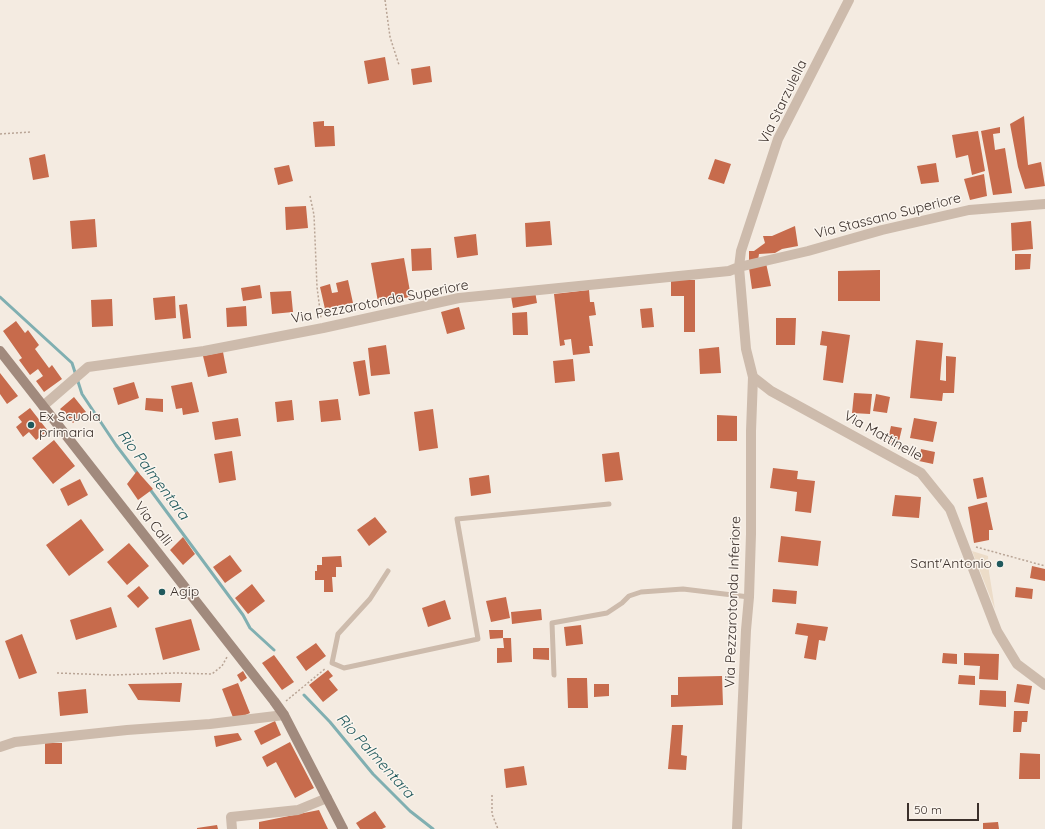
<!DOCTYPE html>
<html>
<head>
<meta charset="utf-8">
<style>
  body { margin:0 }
  #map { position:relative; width:1045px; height:829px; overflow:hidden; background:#f4ebe1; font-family:Quicksand,sans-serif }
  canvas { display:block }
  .scale { position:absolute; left:907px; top:803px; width:72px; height:18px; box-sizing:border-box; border:2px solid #3b302b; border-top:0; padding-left:5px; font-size:12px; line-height:14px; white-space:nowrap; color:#3b302b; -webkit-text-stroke:3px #fbf5ee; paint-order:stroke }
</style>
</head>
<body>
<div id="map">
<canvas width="1045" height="829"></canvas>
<div class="scale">50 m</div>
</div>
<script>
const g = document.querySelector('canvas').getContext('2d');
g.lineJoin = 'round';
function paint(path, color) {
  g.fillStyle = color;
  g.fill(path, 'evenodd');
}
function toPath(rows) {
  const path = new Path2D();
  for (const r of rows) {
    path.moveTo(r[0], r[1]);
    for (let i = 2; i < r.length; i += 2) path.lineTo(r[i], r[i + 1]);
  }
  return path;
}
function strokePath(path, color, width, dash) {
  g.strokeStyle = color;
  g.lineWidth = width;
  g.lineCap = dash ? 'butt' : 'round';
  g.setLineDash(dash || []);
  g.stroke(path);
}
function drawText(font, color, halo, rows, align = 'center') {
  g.font = font + ' Quicksand,sans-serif';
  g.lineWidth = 3;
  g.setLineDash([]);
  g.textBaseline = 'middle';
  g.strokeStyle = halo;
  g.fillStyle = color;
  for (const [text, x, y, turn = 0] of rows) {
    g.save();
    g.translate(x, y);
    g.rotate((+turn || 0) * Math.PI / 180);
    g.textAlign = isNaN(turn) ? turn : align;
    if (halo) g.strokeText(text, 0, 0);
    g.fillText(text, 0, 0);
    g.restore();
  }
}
paint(toPath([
  [972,551,988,556,989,572,995,609]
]), '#ecdcc8');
strokePath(toPath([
  [0,297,72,363,82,394,116,445,138,474],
  [149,488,243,615,250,628,274,650],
  [304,695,330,722,373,774,410,811,433,829]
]), '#80afb1', 3);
paint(toPath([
  [385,57,389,80,368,84,364,61],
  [430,66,432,82,413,85,411,69],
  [1024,116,1028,165,1041,162,1045,186,1025,189,1018,167,1010,124],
  [324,121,324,126,334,126,335,146,315,147,313,122],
  [1000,127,1000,133,993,134,995,150,1005,148,1012,193,993,195,981,131],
  [978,131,985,171,972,175,968,155,956,158,952,135],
  [45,154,49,177,33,180,29,158],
  [715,159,731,164,724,184,708,179],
  [936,163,939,182,921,184,917,166],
  [289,165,293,181,278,185,274,168],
  [984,174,987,196,970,200,964,179],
  [306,206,308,228,286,230,285,207],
  [95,219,97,247,72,249,70,221],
  [550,221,552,245,526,247,525,223],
  [1031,221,1033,249,1012,251,1011,223],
  [795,226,798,246,782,249,775,253,759,254,758,260,749,260,749,251,754,251,765,243,763,236,772,236],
  [476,234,478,255,457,258,454,237],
  [431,248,432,270,412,271,411,249],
  [1015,254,1031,254,1030,269,1015,270],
  [404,258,411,297,378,302,371,263],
  [766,263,771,286,752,289,749,268],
  [880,270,880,301,838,301,838,271],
  [348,280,353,303,325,309,320,287,330,284,332,293,338,292,336,283],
  [671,280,695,280,695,332,684,332,684,296,671,296],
  [260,285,262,298,243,301,241,288],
  [589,290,590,302,594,302,596,315,589,316,593,346,589,346,590,353,573,355,571,339,564,340,565,345,560,346,554,294],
  [291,291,293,312,272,314,270,292],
  [535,291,537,303,513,308,511,296],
  [175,296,176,318,155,320,153,298],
  [112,299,113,326,92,327,91,300],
  [187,304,191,338,183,339,179,305],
  [246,306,247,326,227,327,226,308],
  [459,307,465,329,447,334,441,312],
  [652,308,654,327,642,328,640,309],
  [527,312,528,335,513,335,512,313],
  [776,318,796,318,795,345,776,345],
  [16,321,25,333,28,330,39,345,35,349,49,368,52,365,62,379,44,392,36,381,43,376,38,369,30,375,19,360,22,358,3,331],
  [822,331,850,335,843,383,823,380,827,346,820,345],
  [916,340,943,343,940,380,946,381,946,356,956,357,954,393,943,393,942,401,910,398],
  [386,345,390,374,371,376,368,348],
  [719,347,721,373,700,374,699,349],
  [223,352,227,373,208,377,203,356],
  [573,359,575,381,555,383,553,361],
  [365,360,370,394,359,396,353,362],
  [0,373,18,396,7,404,0,394],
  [134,382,139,398,118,405,113,388],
  [192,382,199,412,183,415,182,408,176,409,171,386],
  [854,393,872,394,870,414,852,413],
  [876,394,890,397,887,413,873,411],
  [74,397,86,412,73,423,60,409],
  [146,398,163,399,163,412,145,410],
  [338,399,341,420,321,422,319,401],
  [292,400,294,420,277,422,275,402],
  [30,408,48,431,36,440,29,432,23,437,16,427,22,422,18,417],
  [433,409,438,448,419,451,414,412],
  [717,415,737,416,737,441,717,441],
  [238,418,241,436,215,440,212,422],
  [914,418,937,422,933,442,910,438],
  [891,426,902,428,898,445,887,443],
  [54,440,75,466,53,484,32,458],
  [921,449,935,452,933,464,919,461],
  [232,451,236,480,219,483,214,454],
  [619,452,623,480,605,482,602,454],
  [773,468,798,471,797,479,815,481,811,513,795,511,797,492,770,488],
  [137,471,153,489,138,500,127,484],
  [489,475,491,493,471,496,469,478],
  [983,477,987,497,977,499,973,479],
  [80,479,88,495,68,506,60,489],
  [895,495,921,497,919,518,892,516],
  [987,502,993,530,989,530,989,540,974,543,968,507],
  [375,517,387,532,369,546,357,530],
  [81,519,104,550,69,576,46,545],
  [781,536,821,541,818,566,778,562],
  [183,537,195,554,183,565,170,550],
  [129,543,149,566,127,585,107,562],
  [230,555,242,571,225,583,213,567],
  [341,556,342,567,336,567,336,577,332,577,333,592,324,592,324,580,315,580,315,571,317,571,317,565,322,565,322,557],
  [1032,566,1045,569,1045,581,1030,578],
  [252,584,265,601,248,614,235,598],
  [139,586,149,598,138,608,127,596],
  [1016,587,1033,589,1032,599,1015,597],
  [773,589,797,591,796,604,772,602],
  [506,597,510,618,491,622,486,601],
  [445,600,451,619,428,627,422,608],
  [111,607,117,627,76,640,70,620],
  [541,609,542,620,512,624,511,612],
  [191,619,200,650,163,660,155,628],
  [797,623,828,627,825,641,819,640,816,660,804,658,808,636,795,634],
  [581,625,583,644,566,646,564,627],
  [489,630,503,630,503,638,490,639],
  [22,634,37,673,19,679,5,641],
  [503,638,511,638,512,662,497,663,497,648,504,648],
  [316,643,326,656,306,671,296,657],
  [533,648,549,648,549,660,533,659],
  [943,653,957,654,957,664,942,663],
  [964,653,999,654,998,680,979,679,980,666,964,665],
  [274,655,294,682,282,690,262,663],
  [328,670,333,676,329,679,338,690,323,702,309,685],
  [243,671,247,678,241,682,237,675],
  [959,675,975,676,975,685,958,684],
  [722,676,723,705,671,707,671,695,678,695,678,677],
  [567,678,587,678,588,708,568,708],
  [182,683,180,702,138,700,128,684],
  [238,683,250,713,234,720,222,689],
  [594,684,609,684,609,696,594,697],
  [1017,684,1032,686,1029,704,1014,702],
  [86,689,88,713,60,716,58,692],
  [980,690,1006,691,1006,707,979,705],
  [1014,711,1028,711,1027,722,1022,722,1021,732,1013,732],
  [275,721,281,735,261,745,254,731],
  [672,725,683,725,681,755,687,756,686,770,668,769],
  [238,733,242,740,216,747,214,736],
  [290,742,314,788,295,798,276,762,267,767,262,757],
  [45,743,62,743,62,764,45,764],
  [1020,753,1040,754,1040,779,1019,779],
  [524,766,527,785,506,788,504,769],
  [319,810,328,829,259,829,259,822],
  [375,811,386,827,382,829,360,829,356,823],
  [998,822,999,829,983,829,983,823],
  [217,825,218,829,197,829,197,828]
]), '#c76b4c');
strokePath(toPath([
  [385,0,390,37,399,65],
  [0,134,30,132],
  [310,196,314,215,317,287,321,318],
  [976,547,1045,566],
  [57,673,111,675,177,673,212,674,222,666,227,657],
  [286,701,326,668],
  [492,795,492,814,498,829]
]), '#b9a596', 1.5, [2, 2]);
strokePath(toPath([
  [388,571,370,599,338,634,332,663,344,668,478,639,457,519,609,504],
  [554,675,552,623,607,613,622,603,629,596,641,592,683,589,749,597]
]), '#cdbbac', 5);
strokePath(toPath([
  [739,267,808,251,882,230,969,210,1045,204],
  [0,747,15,742,127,730,210,724,284,715],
  [232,829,231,817,298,810,327,798],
  [737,829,746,630,749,597,751,534,751,431,753,377]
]), '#cdbbac', 10);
strokePath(toPath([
  [849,0,778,139,741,251,739,267,746,349,753,377,771,391,921,473,950,509,997,631,1017,664,1045,685],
  [43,406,88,367,204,351,323,328,459,298,729,271,739,267]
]), '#cdbbac', 10);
strokePath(toPath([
  [0,351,274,701,284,715,343,829]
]), '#a18a7d', 10);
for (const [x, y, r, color] of [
  [31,425,4,"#20595d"],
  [1000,564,4,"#20595d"],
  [162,592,4,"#20595d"]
]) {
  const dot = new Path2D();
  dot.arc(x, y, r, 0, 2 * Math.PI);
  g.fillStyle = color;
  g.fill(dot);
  strokePath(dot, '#fbf5ee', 1.5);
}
drawText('14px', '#3b302b', '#fbf5ee', [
  ["Via Starzulella",783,102,-64],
  ["Via Stassano Superiore",888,216,-14],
  ["Via Pezzarotonda Superiore",380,302,-11],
  ["Via Mattinelle",883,436,29],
  ["Via Calli",153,524,52],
  ["Via Pezzarotonda Inferiore",733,602,-88]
]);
drawText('14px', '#3b302b', '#fbf5ee', [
  ["Ex Scuola",39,417],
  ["primaria",39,433],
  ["Sant'Antonio",992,564,"right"],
  ["Agip",170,592]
], 'left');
drawText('italic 15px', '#20595d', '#fbf5ee', [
  ["Rio Palmentara",153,475,53],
  ["Rio Palmentara",375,756,48]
]);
</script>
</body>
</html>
